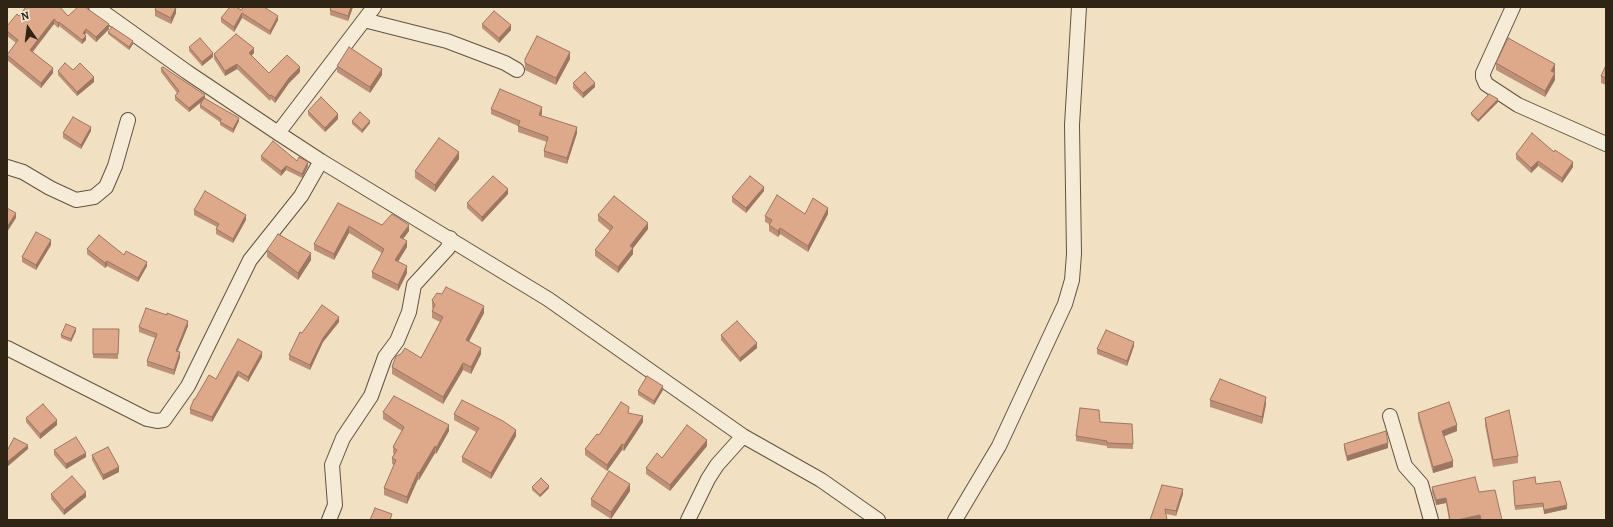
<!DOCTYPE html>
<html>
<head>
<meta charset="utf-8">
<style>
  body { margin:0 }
  #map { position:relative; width:1613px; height:527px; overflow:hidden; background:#f1e0c2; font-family:Alegreya,serif }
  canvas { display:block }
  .frame { position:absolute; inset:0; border:8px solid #302414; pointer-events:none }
  .north { position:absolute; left:8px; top:8px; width:40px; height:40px; -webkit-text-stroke:3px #f6ebd7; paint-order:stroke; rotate:346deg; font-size:11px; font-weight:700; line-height:16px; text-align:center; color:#302414 }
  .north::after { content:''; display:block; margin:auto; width:14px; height:18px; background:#302414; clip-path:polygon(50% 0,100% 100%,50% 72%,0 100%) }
</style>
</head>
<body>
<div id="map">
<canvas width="1613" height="527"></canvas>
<div class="frame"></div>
<div class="north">N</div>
</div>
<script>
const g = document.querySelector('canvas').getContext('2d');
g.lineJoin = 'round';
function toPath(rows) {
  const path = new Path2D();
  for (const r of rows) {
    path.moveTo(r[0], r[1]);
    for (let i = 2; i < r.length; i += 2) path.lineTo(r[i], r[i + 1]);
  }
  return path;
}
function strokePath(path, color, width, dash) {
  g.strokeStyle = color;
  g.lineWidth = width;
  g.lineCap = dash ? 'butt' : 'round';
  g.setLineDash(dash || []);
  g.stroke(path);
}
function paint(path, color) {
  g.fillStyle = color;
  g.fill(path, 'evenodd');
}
const minor = toPath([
  [96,7,187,72,278,133,321,161,548,299,743,436,821,480,878,520],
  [1513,7,1483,73,1483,77,1486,84,1518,105,1606,144],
  [364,20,447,41,505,63,517,70],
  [278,133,374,7],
  [7,167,23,172,50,188,76,200,94,197,106,187,115,166,128,120],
  [7,348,147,419,157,421,164,420,188,386,250,260,301,196,321,161],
  [1390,416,1405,466,1421,484,1431,520],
  [329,520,335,505,332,465,343,438,371,396,385,357,397,341,409,312,414,285,448,248,450,238],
  [688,520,708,479,717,465,743,436],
  [955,520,999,446,1065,304,1072,280,1074,254,1072,125,1079,7]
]);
strokePath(minor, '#605340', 16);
strokePath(minor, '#f6ebd7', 14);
paint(toPath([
  [331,7,353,7,348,21,330,15,330,10],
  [176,9,176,13,171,24,155,16,155,10],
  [241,10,278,20,270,35,242,18,234,32,221,22,221,18],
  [19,16,68,16,109,29,96,42,86,33,85,35,86,40,82,44,59,26,58,28,54,24,33,52,53,73,41,88,7,60,7,55,16,43,7,36,7,26],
  [482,24,511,30,499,43,482,28],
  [108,32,133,44,129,50,108,34],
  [189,47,213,57,202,66,189,51],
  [254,53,251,56,269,73,300,72,289,83,275,103,271,99,270,101,237,69,225,76,214,59,214,54],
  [525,59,570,59,556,85,525,70],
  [1496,63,1555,71,1554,73,1555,80,1545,97,1496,70],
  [1606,65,1606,85,1601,83,1601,76],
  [337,66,382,75,370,93,337,72],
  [161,68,239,121,233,133,220,125,220,122,200,108,200,105,202,101,189,112,175,100,175,96,177,93,161,72],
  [73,70,94,82,77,96,58,75,58,71],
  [573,83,595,87,583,98,573,88],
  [1498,102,1478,122,1471,115,1471,113],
  [491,109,542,113,541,116,577,133,567,164,544,157,544,151,547,142,518,132,518,126,491,114],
  [308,111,338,119,325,132,308,115],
  [352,121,370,123,362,133,352,124],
  [91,131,81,149,63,138,63,133],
  [1554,152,1573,167,1562,183,1538,166,1531,173,1516,159,1516,154],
  [261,156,297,161,308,166,302,178,286,170,281,176,261,160],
  [459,159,435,192,415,178,415,171],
  [764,191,746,213,732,202,732,197],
  [508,194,482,222,467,208,467,203],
  [338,203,382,225,409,231,403,239,407,247,398,262,407,273,398,291,372,278,372,272,382,253,349,233,334,260,314,250,314,244],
  [194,210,246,220,233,243,216,234,216,229,217,227,194,215],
  [805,214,828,214,808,252,780,234,778,237,769,231,769,224,765,222,765,216],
  [598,215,648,229,633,248,633,254,618,273,595,256,595,250,610,231,598,221],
  [51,245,36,270,22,262,22,257],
  [87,249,124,255,147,266,138,282,107,266,105,268,87,254],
  [267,250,311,260,298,280,267,257],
  [432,300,484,313,469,341,481,354,471,374,463,370,443,404,392,374,392,367,421,358,440,322,432,318,432,311,433,309,432,307],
  [339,322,323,342,310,370,289,360,289,355,302,333],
  [188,326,178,351,180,357,174,375,147,366,147,361,155,338,139,332,139,327],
  [93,329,119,329,118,359,93,358],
  [76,331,71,342,61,338,61,335],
  [721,335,757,348,740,362,721,340],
  [1134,346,1127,366,1097,354,1097,349],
  [262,357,248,382,238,376,212,422,190,414,190,409,195,399,216,379],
  [663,390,654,405,638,395,638,391],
  [1210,400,1266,404,1262,424,1210,407],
  [383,412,449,431,436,454,435,453,419,480,418,479,407,504,384,495,384,488,394,465,392,464,392,458,394,454,393,453,393,447,402,431,383,419],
  [629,413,643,422,624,451,622,450,607,471,585,455,585,449,599,435],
  [1418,413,1457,431,1444,436,1453,467,1433,473,1418,419],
  [454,414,516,436,491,479,462,462,462,457,476,432,454,420],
  [26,418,57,425,40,439,26,422],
  [1485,418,1518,456,1518,463,1493,467,1485,425],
  [1100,422,1133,444,1133,449,1107,448,1107,446,1076,441,1076,436],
  [1344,444,1388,448,1347,461,1344,449],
  [707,446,670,491,646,474,646,468,662,458],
  [54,450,86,457,66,469,54,455],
  [92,455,119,472,103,480,92,460],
  [1513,481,1536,484,1567,509,1544,514,1543,507,1515,510],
  [532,487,549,488,540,497,532,490],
  [1432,487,1479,492,1502,520,1449,520,1446,503,1436,505,1432,493],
  [630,491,611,519,591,506,591,499],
  [51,494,86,497,64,515,51,499],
  [1183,494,1176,516,1166,514,1150,520]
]), '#bf9078');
paint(toPath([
  [174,7,177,7,176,9,176,13,171,24,171,18],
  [351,7,353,7,348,21,348,16],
  [242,13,242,18,234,32,234,27],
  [278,16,278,20,270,35,270,31],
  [54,19,54,24,30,54,30,50],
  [59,22,59,26,58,28,58,23],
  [109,24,109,29,96,42,96,37],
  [511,25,511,30,499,43,499,38],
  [86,29,86,33,83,37,83,33],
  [86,36,86,40,82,44,82,40],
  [133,41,133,44,129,50,129,47],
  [254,48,254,53,249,58,249,53],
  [570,52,570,59,556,85,556,78],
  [213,53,213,57,202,66,202,62],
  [237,64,237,69,225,76,225,71],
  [1555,64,1555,71,1551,78,1551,71],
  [300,67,300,72,289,83,275,103,275,98,289,78],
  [53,68,53,73,41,88,41,83],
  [382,69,382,75,370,93,370,87],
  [1555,73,1555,80,1545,97,1545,91],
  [94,77,94,82,77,96,77,92],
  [595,83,595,87,583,98,583,93],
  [205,95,205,99,189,112,189,108],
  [1498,99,1498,102,1478,122,1478,120],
  [542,107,542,113,539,121,539,115],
  [338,114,338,119,325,132,325,128],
  [239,118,239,121,233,133,233,129],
  [370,121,370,123,362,133,362,130],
  [91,127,91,131,81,149,81,145],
  [577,127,577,133,567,164,567,158],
  [459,152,459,159,435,192,435,185],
  [1538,161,1538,166,1531,173,1531,168],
  [308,162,308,166,302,178,302,174],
  [1573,162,1573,167,1562,183,1562,178],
  [286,166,286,170,281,176,281,171],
  [764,187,764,191,746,213,746,208],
  [508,189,508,194,482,222,482,217],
  [828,208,828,214,808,252,808,246],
  [16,213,16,218,7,232,7,227],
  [246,215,246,220,233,243,233,239],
  [648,223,648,229,631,251,633,248,633,254,618,273,618,267,630,246],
  [409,225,409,231,400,243,400,237],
  [349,226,349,233,334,260,334,254],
  [780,228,780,234,778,237,778,231],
  [51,240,51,245,36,270,36,265],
  [407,241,407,247,395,266,395,260],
  [311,253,311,260,298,280,298,273],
  [107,261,107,266,105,268,105,263],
  [147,262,147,266,138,282,138,278],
  [407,266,407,273,398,291,398,285],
  [484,306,484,313,466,347,466,340],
  [339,317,339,322,323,342,310,370,310,365,323,338],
  [188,321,188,326,176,355,176,351],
  [76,328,76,331,71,342,71,339],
  [1134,342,1134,346,1127,366,1127,361],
  [757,343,757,348,740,362,740,358],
  [481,348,481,354,471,374,471,367],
  [180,352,180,357,174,375,174,370],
  [262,352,262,357,248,382,248,377],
  [463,363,463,370,443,404,443,397],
  [238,371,238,376,212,422,212,417],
  [663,386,663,390,654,405,654,401],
  [1266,397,1266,404,1262,424,1262,417],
  [643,416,643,422,624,451,624,445],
  [57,420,57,425,40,439,40,434],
  [449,425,449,431,436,454,436,448],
  [1457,425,1457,431,1442,437,1442,431],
  [516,430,516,436,491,479,491,473],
  [707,440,707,446,670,491,670,485],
  [1388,443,1388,448,1347,461,1347,456],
  [622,444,622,450,607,471,607,465],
  [28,445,28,449,7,467,7,462],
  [435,446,435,453,419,480,419,473],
  [86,453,86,457,66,469,66,464],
  [1453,461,1453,467,1433,473,1433,467],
  [119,467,119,472,103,480,103,475],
  [418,472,418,479,407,504,407,497],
  [630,484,630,491,611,519,611,512],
  [549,486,549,488,540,497,540,495],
  [1183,489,1183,494,1176,516,1176,511],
  [86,492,86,497,64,515,64,510],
  [1446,498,1446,503,1436,505,1436,500],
  [1567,505,1567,509,1544,514,1544,510],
  [1480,515,1480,520,1457,520]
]), '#9b7661');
const building = toPath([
  [26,7,60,7,68,16,78,7,85,7,109,24,96,37,86,29,83,33,86,36,82,40,59,22,58,23,54,19,30,50,53,68,41,83,7,55,18,40,7,31,7,26,17,14,19,16,26,7],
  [156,7,176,7,171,18,155,10,156,7],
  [230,7,236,7,241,10,244,7,264,7,278,16,270,31,242,13,234,27,221,18,230,7],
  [331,7,351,7,348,16,330,10,331,7],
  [494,11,511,25,499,38,482,24,494,11],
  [112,27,133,41,129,47,108,32,112,27],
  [236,34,254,48,249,53,269,73,287,55,300,67,289,78,275,98,271,95,270,96,237,64,225,71,214,54,236,34],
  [537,36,570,52,556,78,525,63,525,59,537,36],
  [200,38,213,53,202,62,189,47,200,38],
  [1508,38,1555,64,1551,71,1555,73,1545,91,1496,63,1508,38],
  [349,47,382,69,370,87,337,66,349,47],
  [65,63,73,70,80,63,94,77,77,92,58,71,65,63],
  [1606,65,1606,78,1601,76,1606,65],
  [163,67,205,95,189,108,175,96,179,91,161,68,163,67],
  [585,72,595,83,583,93,573,83,585,72],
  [500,89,542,107,539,115,577,127,567,158,544,151,548,137,518,126,520,121,491,109,500,89],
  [1489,94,1498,99,1478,120,1471,113,1489,94],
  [321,97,338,114,325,128,308,111,321,97],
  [204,98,239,118,233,129,220,122,221,119,200,105,204,98],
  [360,112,370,121,362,130,352,121,360,112],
  [73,117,91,127,81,145,63,133,73,117],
  [1532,133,1554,152,1555,150,1573,162,1562,178,1538,161,1531,168,1516,154,1532,133],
  [439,138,459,152,435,185,415,171,439,138],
  [273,141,297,161,299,157,308,162,302,174,286,166,281,171,261,156,273,141],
  [493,176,508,189,482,217,467,203,493,176],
  [750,176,764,187,746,208,732,197,750,176],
  [205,191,246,215,233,239,216,229,219,224,194,210,205,191],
  [777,195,805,214,813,198,828,208,808,246,780,228,778,231,769,225,772,220,765,216,777,195],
  [614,196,648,223,630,246,633,248,618,267,595,250,613,227,598,215,614,196],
  [338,203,382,225,392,214,409,225,400,237,407,241,395,260,407,266,398,285,372,272,384,249,349,226,334,254,314,244,338,203],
  [7,208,16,213,7,227,7,208],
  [36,232,51,240,36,265,22,257,36,232],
  [278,234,311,253,298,273,267,250,278,234],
  [99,235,124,255,126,251,147,262,138,278,107,261,105,263,87,249,99,235],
  [446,287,484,306,466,340,481,348,471,367,463,363,443,397,392,367,396,356,401,354,405,348,421,358,443,317,432,311,435,305,432,300,437,293,442,294,446,287],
  [322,305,339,317,323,338,310,365,289,355,300,332,302,333,322,305],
  [146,308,167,315,167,313,188,321,176,351,180,352,174,370,147,361,157,334,139,327,146,308],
  [737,321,757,343,740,358,721,335,737,321],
  [66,324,76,328,71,339,61,335,66,324],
  [93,329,119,329,118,354,93,354,93,329],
  [1106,330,1134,342,1127,361,1097,349,1106,330],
  [238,339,262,352,248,377,238,371,212,417,190,409,194,399,195,399,209,375,216,379,238,339],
  [647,376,663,386,654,401,638,391,647,376],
  [1220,379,1266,397,1262,417,1210,400,1220,379],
  [394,396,449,425,436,448,435,446,419,473,418,472,407,497,384,488,396,460,392,458,397,450,393,447,404,427,383,412,394,396],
  [462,400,503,421,516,430,491,473,462,457,479,428,454,414,462,400],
  [621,402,629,407,628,413,643,416,624,445,622,444,607,465,585,449,597,434,599,435,621,402],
  [1449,402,1457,425,1442,431,1453,461,1433,467,1418,413,1449,402],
  [43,404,57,420,40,434,26,418,43,404],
  [1080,408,1099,410,1100,422,1132,424,1133,444,1107,443,1107,441,1076,436,1080,408],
  [1509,410,1518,456,1493,460,1485,418,1509,410],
  [687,425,707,440,670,485,646,468,657,453,662,458,687,425],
  [1386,431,1388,443,1347,456,1344,444,1386,431],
  [76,437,86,453,66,464,54,450,76,437],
  [14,438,28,445,7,462,7,451,14,438],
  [108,447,119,467,103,475,92,455,108,447],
  [609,471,630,484,611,512,591,499,609,471],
  [72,476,86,492,64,510,51,494,72,476],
  [1475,477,1479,492,1495,490,1502,520,1481,520,1480,515,1457,520,1450,520,1446,498,1436,500,1432,487,1475,477],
  [1535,477,1536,484,1560,481,1567,505,1544,510,1543,503,1515,506,1513,481,1535,477],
  [541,478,549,486,540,495,532,487,541,478],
  [1162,485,1183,489,1176,511,1165,509,1167,520,1150,520,1162,485],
  [375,508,392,514,390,520,370,520,375,508]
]);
paint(building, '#dea88b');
strokePath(building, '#9b7661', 1);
</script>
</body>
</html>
